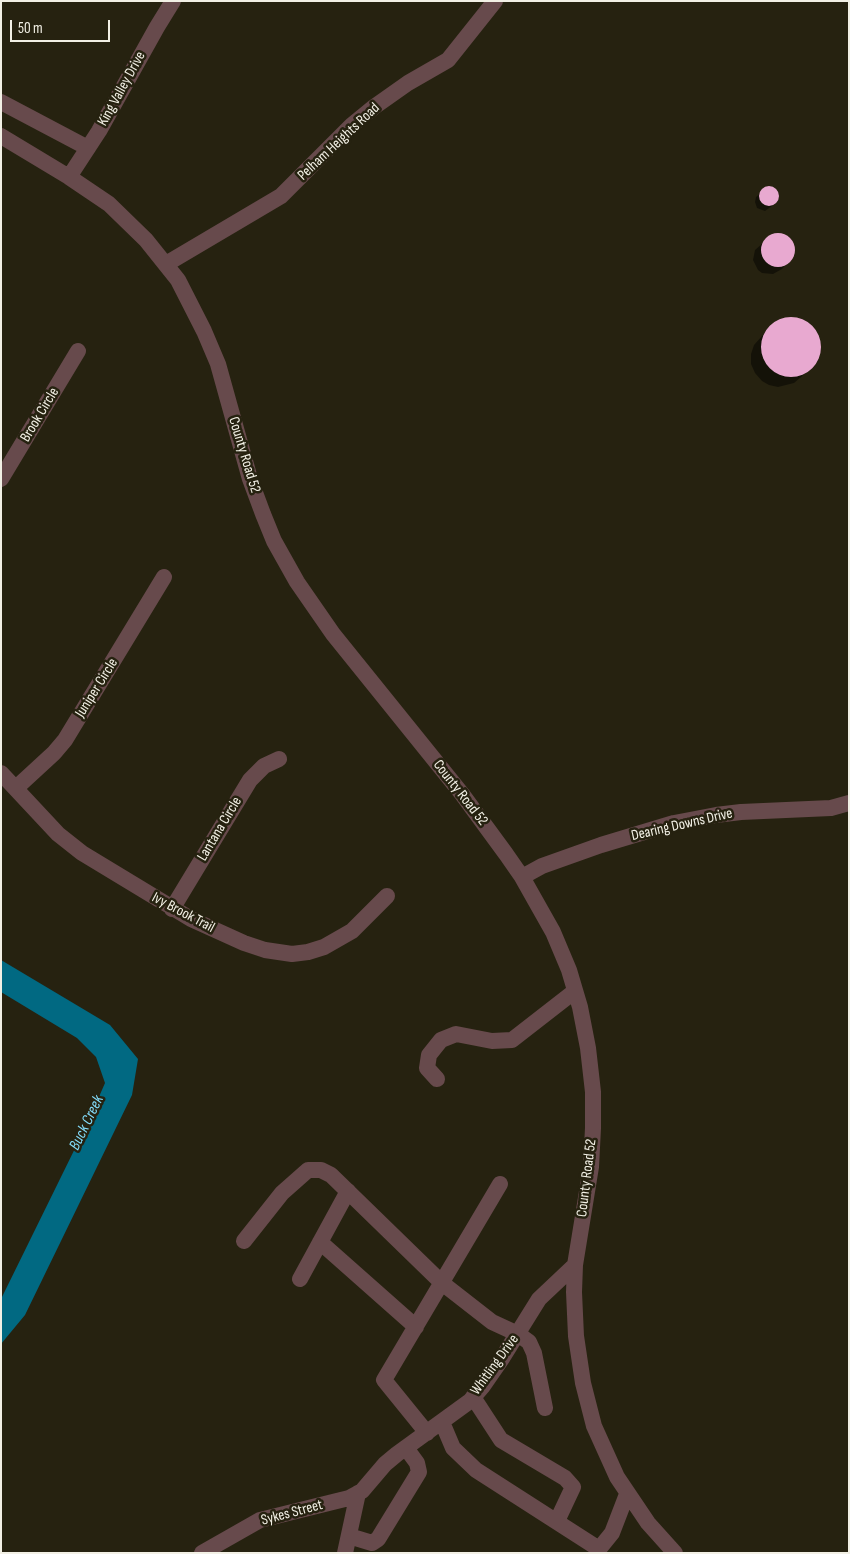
<!DOCTYPE html>
<html>
<head>
<meta charset="utf-8">
<style>
  body { margin:0 }
  #map { position:relative; width:850px; height:1554px; overflow:hidden; background:#262210; font-family:"Sofia Sans Condensed",sans-serif }
  canvas { display:block }
  .frame { position:absolute; inset:0; border:2px solid #f2f0e5; pointer-events:none }
  .scale { position:absolute; left:10px; top:20px; width:100px; height:22px; box-sizing:border-box; border:2px solid #f2f0e5; border-top:0; padding-left:6px; font-size:15px; line-height:18px; white-space:nowrap; color:#f2f0e5; -webkit-text-stroke:4px #262210; paint-order:stroke }
</style>
</head>
<body>
<div id="map">
<canvas width="850" height="1554"></canvas>
<div class="frame"></div>
<div class="scale">50 m</div>
</div>
<script>
const g = document.querySelector('canvas').getContext('2d');
g.lineJoin = 'round';
function paint(path, color) {
  g.fillStyle = color;
  g.fill(path, 'evenodd');
}
function toPath(rows) {
  const path = new Path2D();
  for (const r of rows) {
    if (r.length === 3) {
      path.moveTo(r[0] + r[2], r[1]);
      path.arc(r[0], r[1], r[2], 0, 2 * Math.PI);
      continue;
    }
    path.moveTo(r[0], r[1]);
    for (let i = 2; i < r.length; i += 2) path.lineTo(r[i], r[i + 1]);
  }
  return path;
}
function strokePath(path, color, width, dash) {
  g.strokeStyle = color;
  g.lineWidth = width;
  g.lineCap = dash ? 'butt' : 'round';
  g.setLineDash(dash || []);
  g.stroke(path);
}
function drawText(font, color, halo, rows, align = 'center') {
  g.font = font + ' "Sofia Sans Condensed",sans-serif';
  g.lineWidth = 5;
  g.setLineDash([]);
  g.textBaseline = 'middle';
  g.strokeStyle = halo;
  g.fillStyle = color;
  for (const [text, x, y, turn = 0] of rows) {
    g.save();
    g.translate(x, y);
    g.rotate((+turn || 0) * Math.PI / 180);
    g.textAlign = isNaN(turn) ? turn : align;
    if (halo) g.strokeText(text, 0, 0);
    g.fillText(text, 0, 0);
    g.restore();
  }
}
paint(toPath([
  [1,960,110,1025,138,1059,132,1095,25,1315,1,1344,1,1299,88,1122,105,1083,96,1057,77,1038,1,992]
]), '#016982');
paint(toPath([
  [767,188,773,188,778,195,776,203,765,211,757,208,755,202,756,197],
  [777,234,782,234,791,240,794,250,790,260,782,269,773,274,762,273,758,270,753,260,755,250,772,235],
  [789,319,799,320,808,324,814,332,818,340,819,350,817,359,812,366,801,377,794,383,778,387,769,385,762,381,755,373,751,364,751,354,754,345,771,326,779,321]
]), '#0007');
paint(toPath([
  [769,196,10],
  [778,250,17],
  [791,347,30]
]), '#e8a9d0');
strokePath(toPath([
  [1,102,88,148],
  [1,136,69,177,109,204,146,240,178,280,204,331,218,364,250,479,263,514,274,541,297,582,333,634,462,794,506,854,522,877,553,932,569,970,580,1007,588,1048,593,1092,593,1128,591,1167,575,1265,574,1292,576,1336,583,1383,594,1426,617,1477,648,1523,675,1553],
  [69,177,99,131,157,27,173,1],
  [166,264,281,196,352,125,374,107,408,83,448,60,495,1],
  [1,479,78,351],
  [1,773,58,834,82,853,191,919,244,943,265,950,292,954,308,952,324,947,352,931,387,896],
  [16,788,54,753,65,740,164,577],
  [522,877,542,866,601,845,674,823,716,815,741,812,831,808,849,803],
  [172,909,250,780,264,766,279,759],
  [437,1079,427,1068,429,1055,441,1040,456,1034,492,1041,512,1040,575,991],
  [244,1241,282,1193,308,1170,321,1170,331,1175,442,1283,492,1322,518,1334,529,1342,534,1353,545,1408],
  [320,1242,416,1327],
  [300,1279,348,1191],
  [473,1397,501,1440,565,1478,573,1487,557,1521],
  [442,1422,453,1448,476,1470,599,1549,612,1533,627,1494],
  [427,1433,384,1380,500,1184],
  [349,1536,372,1543,378,1539,419,1472,417,1463,406,1448],
  [202,1553,260,1520,349,1498,362,1491,385,1464,397,1454,470,1401,483,1386,501,1360,539,1299,575,1265],
  [345,1553,358,1493]
]), '#674a4c', 16);
drawText('15px', '#f2f0e5', '#262210', [
  ["King Valley Drive",122,89,-61],
  ["Pelham Heights Road",339,142,-43],
  ["Brook Circle",40,415,-59],
  ["County Road 52",244,455,73],
  ["Juniper Circle",97,688,-58],
  ["County Road 52",460,793,52],
  ["Dearing Downs Drive",682,825,-13],
  ["Lantana Circle",220,829,-59],
  ["Ivy Brook Trail",183,913,28],
  ["County Road 52",587,1178,-83],
  ["Whitling Drive",495,1365,-54],
  ["Sykes Street",292,1513,-15]
]);
drawText('italic 16px', '#83dcfa', '#262210', [
  ["Buck Creek",87,1123,-64]
]);
</script>
</body>
</html>
